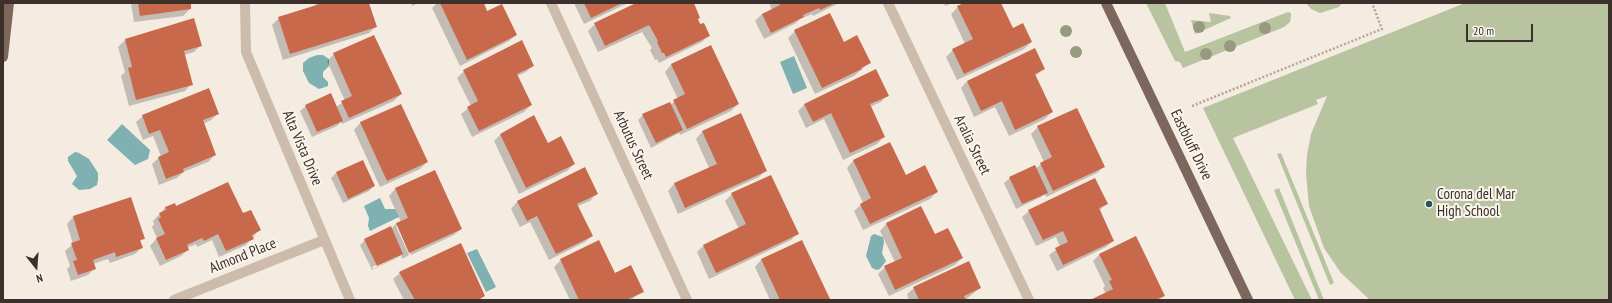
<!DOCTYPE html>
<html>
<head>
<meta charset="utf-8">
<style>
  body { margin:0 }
  #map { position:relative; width:1612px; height:303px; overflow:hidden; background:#f4ebe1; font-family:"PT Sans Narrow",sans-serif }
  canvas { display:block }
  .frame { position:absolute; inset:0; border:4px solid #3b302b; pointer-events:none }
  .north { position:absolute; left:16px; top:247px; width:40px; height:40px; -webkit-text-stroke:3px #fbf5ee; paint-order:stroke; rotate:163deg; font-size:11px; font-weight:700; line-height:16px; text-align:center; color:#3b302b }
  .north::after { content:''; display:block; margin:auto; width:14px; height:18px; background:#3b302b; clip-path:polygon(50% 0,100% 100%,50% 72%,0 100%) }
  .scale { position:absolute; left:1466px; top:24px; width:67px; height:18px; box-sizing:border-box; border:2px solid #3b302b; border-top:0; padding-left:5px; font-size:12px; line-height:14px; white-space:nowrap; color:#3b302b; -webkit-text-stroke:3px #fbf5ee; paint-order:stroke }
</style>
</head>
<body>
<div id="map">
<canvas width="1612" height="303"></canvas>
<div class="frame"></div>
<div class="north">N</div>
<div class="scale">20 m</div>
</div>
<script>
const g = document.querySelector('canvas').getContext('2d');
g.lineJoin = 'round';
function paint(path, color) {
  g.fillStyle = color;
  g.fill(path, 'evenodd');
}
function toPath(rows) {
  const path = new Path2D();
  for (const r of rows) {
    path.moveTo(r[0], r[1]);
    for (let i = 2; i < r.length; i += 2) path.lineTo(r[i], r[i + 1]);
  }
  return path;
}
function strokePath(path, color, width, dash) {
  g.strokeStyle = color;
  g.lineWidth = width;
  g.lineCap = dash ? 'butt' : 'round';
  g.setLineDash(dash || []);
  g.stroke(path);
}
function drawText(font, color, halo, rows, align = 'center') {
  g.font = font + ' "PT Sans Narrow",sans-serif';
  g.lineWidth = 4;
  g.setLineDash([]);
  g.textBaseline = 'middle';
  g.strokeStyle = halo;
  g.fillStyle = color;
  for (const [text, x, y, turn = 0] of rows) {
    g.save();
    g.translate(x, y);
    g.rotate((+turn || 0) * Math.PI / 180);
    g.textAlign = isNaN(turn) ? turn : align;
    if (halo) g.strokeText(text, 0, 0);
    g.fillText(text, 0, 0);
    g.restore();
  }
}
paint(toPath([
  [1146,3,1165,3,1185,52,1288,12,1291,13,1291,17,1290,22,1284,27,1183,68,1180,62,1175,61],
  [1306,3,1342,3,1339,7,1320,13,1311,9],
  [1465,3,1609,3,1609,300,1370,300,1341,273,1324,248,1309,206,1306,174,1307,155,1311,134,1327,96,1316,100,1318,104,1233,138,1312,300,1295,300,1203,108],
  [1209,13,1230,16,1231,18,1195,34,1191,20,1211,22],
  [1281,153,1334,283,1330,285,1277,154],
  [1279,188,1324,300,1319,300,1274,190]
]), '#b8c4a0');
paint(toPath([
  [317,55,323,55,329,59,329,66,323,72,323,77,328,82,328,86,319,89,309,83,303,71,303,63,309,58],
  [794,56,807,88,793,94,780,62],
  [122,124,150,150,148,159,135,165,107,140],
  [75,152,79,153,89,159,98,173,98,180,97,185,90,189,79,190,72,184,77,176,68,161,68,157],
  [380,198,385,209,395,209,399,217,370,231,368,226,369,218,364,206],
  [874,234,883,237,884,242,882,253,886,261,880,269,877,270,872,268,866,256,871,236],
  [477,249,496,287,486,292,467,253]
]), '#7fb0b2');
paint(toPath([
  [131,3,190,3,190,9,183,16,134,22],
  [315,3,368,3,375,27,369,33,283,60,272,25,279,18,316,6],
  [411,3,418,3,412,6],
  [437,3,482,3,487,13,516,35,509,41,460,66,432,8],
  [574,3,628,3,584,24],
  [638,3,692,3,700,25,709,35,702,42,659,63,657,59,655,60,650,50,652,48,642,32,598,52,588,31,595,24],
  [769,3,839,3,813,16,812,14,800,19,796,23,764,39,755,21,762,14,772,10],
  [944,3,953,3,945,6],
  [966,3,1000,3,1012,29,1031,42,1024,49,957,80,946,57,953,50,965,44,951,14,958,7],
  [795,31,843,43,869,63,854,76,815,94,788,38],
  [125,40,201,45,194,52,184,55,191,84,185,91,129,106,121,76,125,72,118,47],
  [710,47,738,104,731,111,680,135,679,133,651,148,638,120,643,115,670,105,678,99,665,72,671,65],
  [334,54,401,94,394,101,342,124,341,122,337,126,312,137,300,111,306,106,336,107,345,101,327,61],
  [533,65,526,72,517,76,531,105,524,112,472,137,461,114,471,106,457,78,464,71],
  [1044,69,1035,76,1052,112,1045,119,1009,136,995,107,974,117,961,88,967,81],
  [887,95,881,102,870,107,884,137,877,144,843,160,824,119,806,128,798,111,805,104],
  [400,105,427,162,420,169,380,187,354,130,360,123],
  [218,114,211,120,203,124,215,155,208,162,183,172,177,178,159,185,152,164,161,156,153,136,143,140,136,122,143,116],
  [740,114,766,170,759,177,678,214,668,191,674,184,709,168,696,139,702,132],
  [1038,127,1103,167,1097,173,1046,197,1045,194,1041,197,1016,209,1004,183,1010,178,1035,169,1044,162,1031,134],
  [501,134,548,144,574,164,567,171,519,194,494,141],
  [890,144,905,176,937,192,930,199,863,230,854,211,863,203,847,168,853,161],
  [434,171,461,229,454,235,411,255,398,226,396,226,409,255,402,259,401,255,397,258,372,270,360,245,365,240,391,229,396,224,401,222,389,196,395,189],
  [397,255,397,257,373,269,372,267],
  [336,173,374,186,369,191,343,203,331,178],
  [596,194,590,201,578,206,592,236,585,242,549,260,530,222,520,227,511,209,517,202],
  [732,194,798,233,791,240,709,279,697,252,704,245,739,229,725,201],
  [131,199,143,238,140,242,142,247,135,254,110,263,108,259,93,264,94,269,88,275,71,281,67,269,70,266,65,251,73,244,67,224,73,217],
  [1107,203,1100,210,1113,241,1106,247,1057,271,1049,255,1060,247,1056,237,1036,246,1022,217,1029,211],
  [175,204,176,207,242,215,259,230,246,245,219,257,212,240,197,247,196,244,187,248,188,250,181,256,160,266,150,246,157,238,152,227,154,224,153,221,165,208],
  [921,208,934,235,962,258,955,265,889,296,878,274,885,267,895,262,880,231,886,224],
  [801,241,828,300,770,300,755,267,761,260],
  [1100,254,1163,296,1159,300,1092,300,1106,294,1103,288,1105,286,1093,261],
  [561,260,614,274,642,291,631,300,570,300,554,267],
  [400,273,484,296,480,300,404,300,393,279],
  [914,288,980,288,965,300,909,300,907,294]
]), '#0003');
paint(toPath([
  [138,3,191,3,191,9,140,16],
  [323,3,369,3,377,27,290,54,278,17],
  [440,3,484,3,487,11,502,4,517,35,467,60],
  [584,3,622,3,591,18],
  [636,3,694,3,700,18,698,19,700,24,704,23,710,36,666,57,664,53,662,53,657,42,658,41,649,25,605,46,594,23],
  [779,3,835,3,820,10,819,8,803,15,804,17,771,33,762,14,780,5],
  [964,3,1001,3,1013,28,1023,23,1032,42,964,74,952,49,973,39,957,6],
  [830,13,844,42,857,35,871,63,861,68,862,69,822,88,794,30],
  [194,18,202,46,184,51,193,85,136,100,128,68,132,67,125,39],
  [374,35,402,94,349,118,341,101,352,96,333,53],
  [522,40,534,66,517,74,532,105,479,131,467,107,478,101,463,70],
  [711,45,739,104,687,129,673,100,685,94,671,64],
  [1035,48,1045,69,1035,74,1053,112,1015,130,1002,101,981,111,967,81],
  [876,69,889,96,870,104,885,137,850,153,831,113,813,122,804,104],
  [209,88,219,114,203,120,216,155,183,169,184,172,166,179,158,157,169,152,160,130,149,134,142,115],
  [331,93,343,121,317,132,305,105],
  [670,102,683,130,656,143,642,114],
  [401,104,428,162,387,181,360,122],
  [1077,108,1105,167,1053,191,1040,163,1052,157,1037,126],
  [741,113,767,171,685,208,674,183,717,164,702,131],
  [534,115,548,143,561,136,575,164,526,188,500,134],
  [890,142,906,175,925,165,938,192,870,224,860,204,871,198,853,160],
  [363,160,375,186,348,199,336,172],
  [1035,165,1048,193,1022,204,1009,177],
  [585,167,598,194,577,204,593,236,556,254,537,216,527,221,517,201],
  [435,170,462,229,409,253,396,223,408,218,395,188],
  [771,175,799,234,716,273,703,245,746,224,731,193],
  [1095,178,1108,204,1099,208,1114,241,1063,265,1055,248,1068,242,1063,231,1043,240,1028,210],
  [228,182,243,213,251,210,261,230,252,235,254,239,226,251,218,234,204,241,202,238,187,245,189,250,166,260,156,238,165,234,158,219,161,217,159,213,166,210,165,207,175,203,176,206],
  [131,197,145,239,140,240,143,248,116,257,115,252,93,260,96,269,78,275,73,261,77,260,71,243,80,240,73,216],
  [921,206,935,234,948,228,963,258,895,290,884,266,902,258,886,223],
  [391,226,403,254,377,266,364,239],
  [1136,236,1165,296,1155,300,1090,300,1113,289,1109,281,1112,280,1099,254],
  [599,240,615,273,631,265,644,292,626,300,579,300,560,259],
  [802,240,830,299,829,300,780,300,761,259],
  [461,243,485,296,477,300,415,300,399,272],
  [969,261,981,288,964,296,966,300,919,300,913,287]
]), '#c8694b');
strokePath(toPath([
  [1192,106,1382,29,1372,3]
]), '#b9a596', 2.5, [2, 2]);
strokePath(toPath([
  [245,3,246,52,350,300],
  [551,3,687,300],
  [888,3,1029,300],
  [174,300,324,240]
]), '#cdbbac', 10);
strokePath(toPath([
  [1106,3,1248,300],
  [3,57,9,3]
]), '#7d675c', 10);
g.fillStyle = '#969b7f';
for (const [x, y] of [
  [1199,27],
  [1265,28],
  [1066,31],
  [1230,46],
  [1076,52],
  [1206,54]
]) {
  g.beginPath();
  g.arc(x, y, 6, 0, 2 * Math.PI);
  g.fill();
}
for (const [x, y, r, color] of [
  [1429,204,4,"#1f5a5e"]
]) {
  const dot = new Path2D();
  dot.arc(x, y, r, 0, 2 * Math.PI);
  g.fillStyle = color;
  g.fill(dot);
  strokePath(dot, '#fbf5ee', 1.5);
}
drawText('15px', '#3b302b', '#fbf5ee', [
  ["Arbutus Street",633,145,65],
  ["Aralia Street",972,145,64],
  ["Eastbluff Drive",1191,145,64],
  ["Alta Vista Drive",302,148,67],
  ["Almond Place",243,256,-22]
]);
drawText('15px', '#3b302b', '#fbf5ee', [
  ["Corona del Mar",1437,195],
  ["High School",1437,212]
], 'left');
</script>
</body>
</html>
